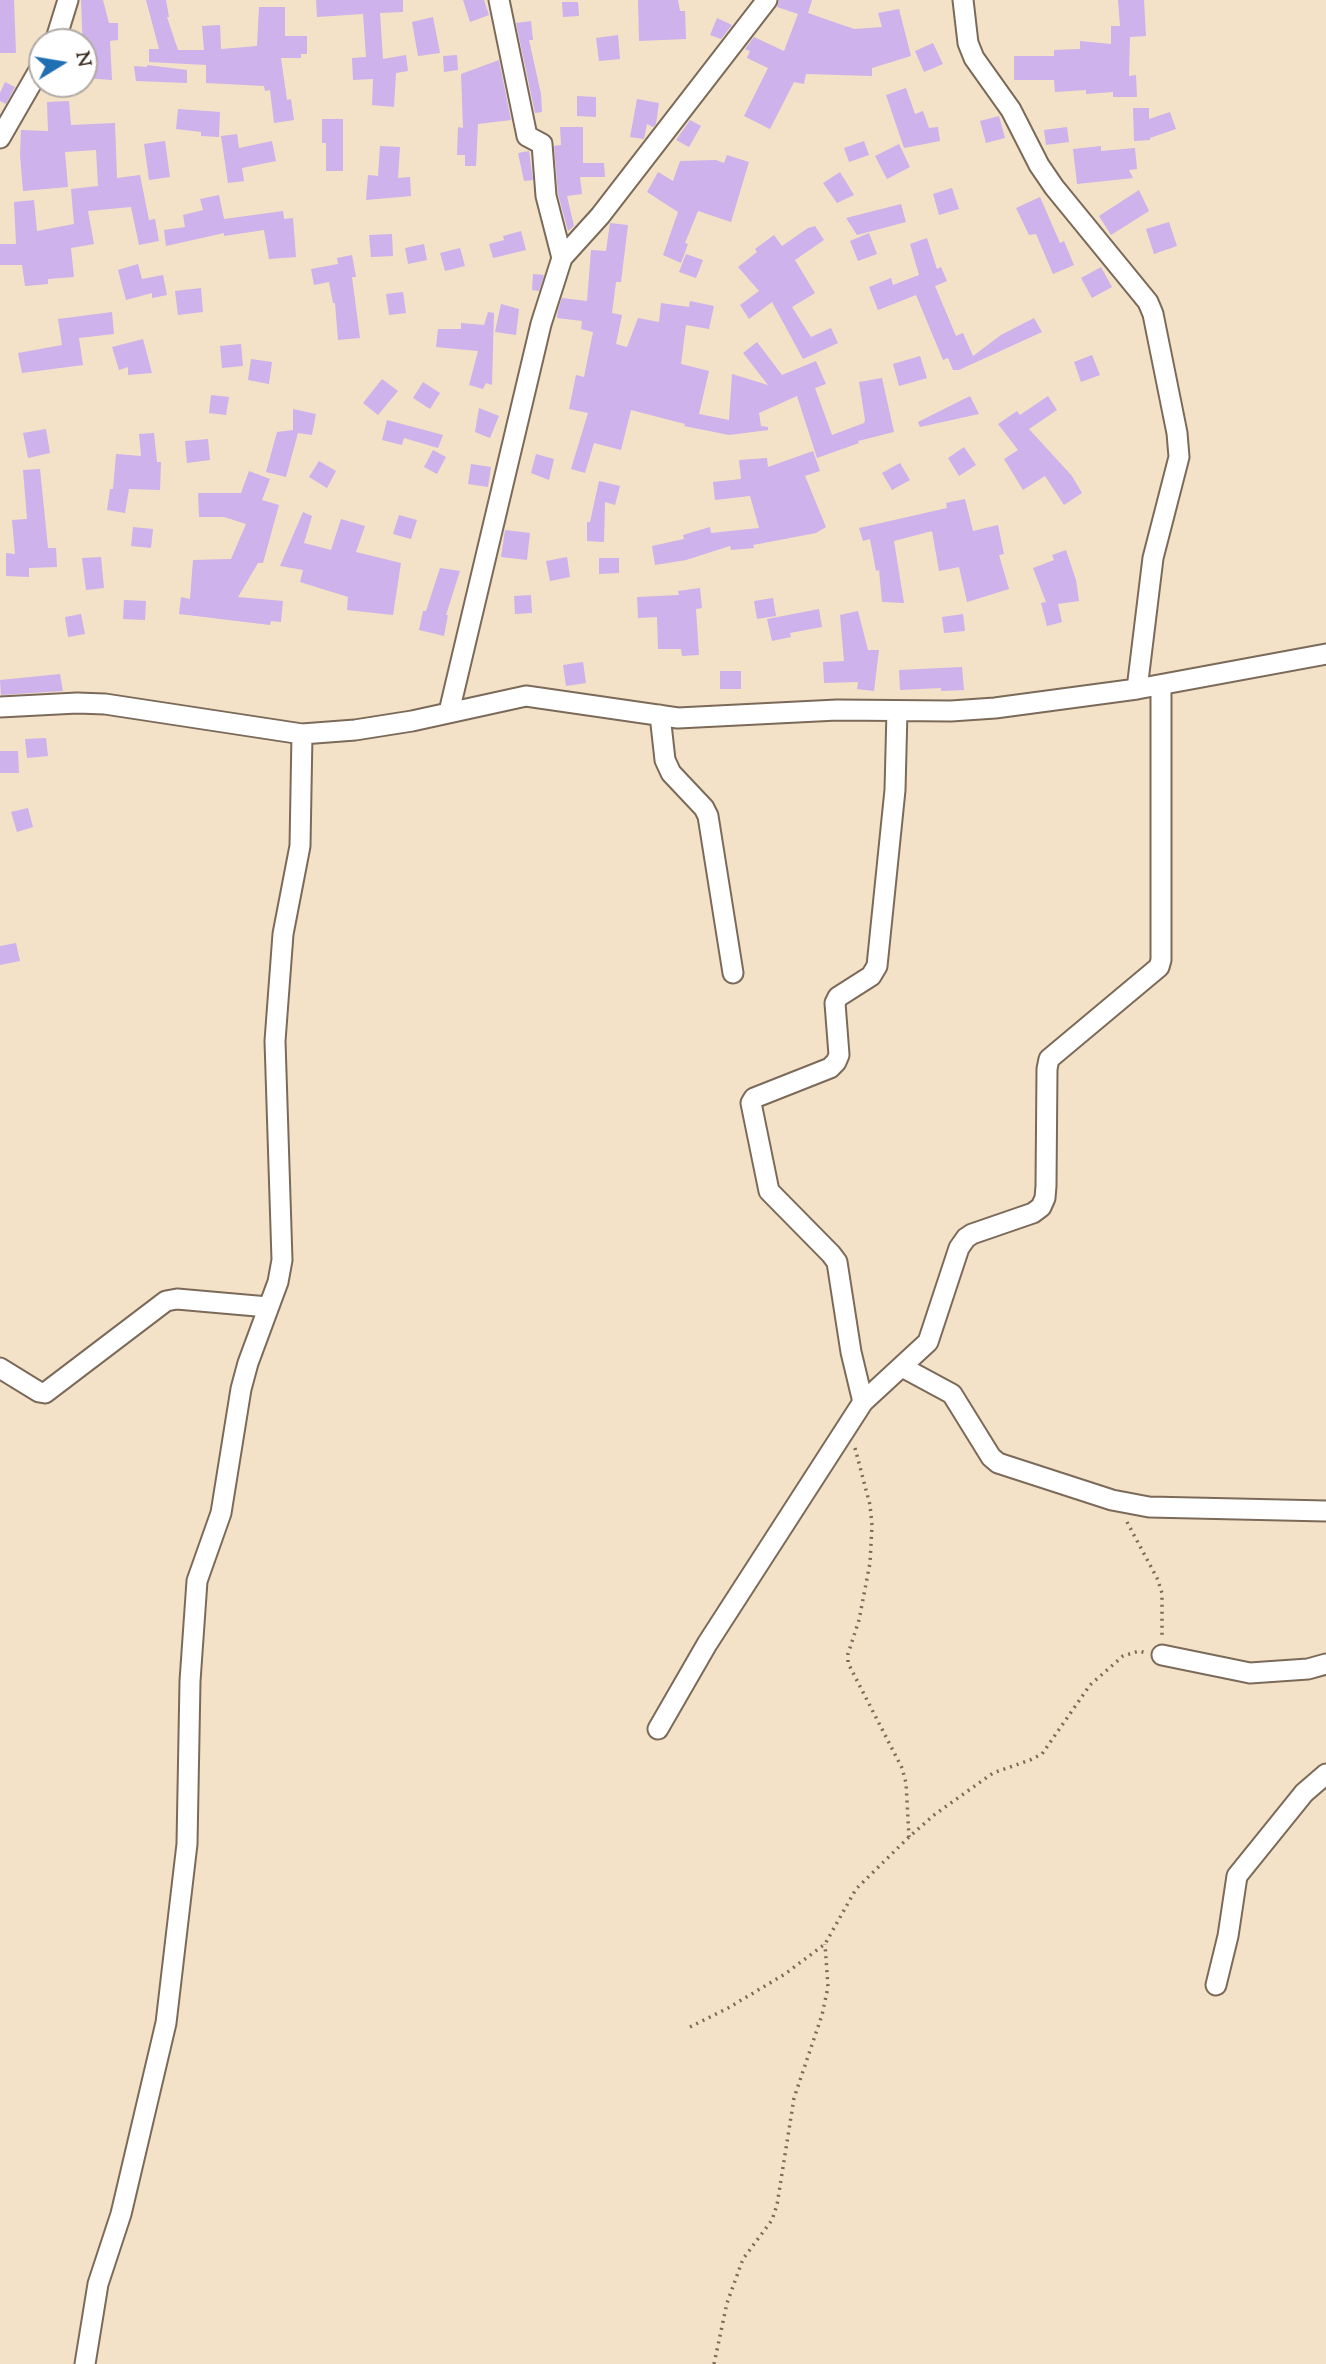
<!DOCTYPE html>
<html>
<head>
<meta charset="utf-8">
<style>
  body { margin:0 }
  #map { position:relative; width:1326px; height:2364px; overflow:hidden; background:#f3e2c7; font-family:"Sorts Mill Goudy",serif }
  canvas { display:block }
  .north { position:absolute; left:28px; top:28px; width:70px; height:70px; box-sizing:border-box; background:#fff; border:2px solid #b1aaa5; border-radius:50%; rotate:79deg; font-size:19px; font-weight:700; line-height:28px; text-align:center; color:#3b2a1e }
  .north::after { content:''; display:block; margin:auto; width:24px; height:32px; background:#1f6fb2; clip-path:polygon(50% 0,100% 100%,50% 72%,0 100%) }
</style>
</head>
<body>
<div id="map">
<canvas width="1326" height="2364"></canvas>
<div class="north">N</div>
</div>
<script>
const g = document.querySelector('canvas').getContext('2d');
g.lineJoin = 'round';
function paint(path, color) {
  g.fillStyle = color;
  g.fill(path, 'evenodd');
}
function toPath(rows) {
  const path = new Path2D();
  for (const r of rows) {
    path.moveTo(r[0], r[1]);
    for (let i = 2; i < r.length; i += 2) path.lineTo(r[i], r[i + 1]);
  }
  return path;
}
function strokePath(path, color, width, dash) {
  g.strokeStyle = color;
  g.lineWidth = width;
  g.lineCap = dash ? 'butt' : 'round';
  g.setLineDash(dash || []);
  g.stroke(path);
}
paint(toPath([
  [0,0,14,0,16,53,0,53],
  [81,0,103,0,109,23,118,23,118,40,110,41,112,80,84,78],
  [146,0,166,0,169,17,167,17,178,50,204,50,202,26,220,25,221,49,257,46,259,7,285,7,285,36,307,36,307,54,301,54,301,58,281,58,287,100,291,99,294,120,274,123,270,90,265,91,264,86,206,83,206,65,149,62,149,49,159,49],
  [316,0,403,0,403,12,380,13,383,59,406,55,408,71,396,73,394,107,372,105,373,79,353,80,352,58,366,57,363,14,317,17],
  [463,0,484,0,489,15,470,22],
  [638,0,678,0,680,11,685,11,686,39,639,41],
  [779,0,812,0,808,13,854,29,882,27,878,13,899,9,911,56,872,68,872,76,806,74,804,84,794,82,770,129,744,116,768,68,747,58,750,51,745,49,754,37,784,51,798,14,777,7],
  [1118,0,1144,0,1146,36,1130,37,1129,76,1136,75,1137,97,1113,97,1113,92,1086,94,1086,90,1055,92,1054,80,1014,80,1014,56,1054,56,1054,50,1080,49,1080,41,1111,44,1111,26,1120,26],
  [562,2,578,2,579,16,563,17],
  [433,17,440,53,418,56,412,22],
  [717,18,732,25,721,39,710,35],
  [531,21,533,40,529,40,541,94,542,112,535,113,516,23],
  [618,35,620,59,599,61,596,38],
  [933,43,943,64,924,72,915,51],
  [457,55,458,70,444,72,443,56],
  [499,60,511,120,478,124,476,166,465,166,465,155,457,155,458,127,463,128,461,74],
  [147,65,187,70,187,83,136,81,134,66,147,67],
  [5,82,15,87,6,104,0,101,0,93],
  [906,88,915,114,923,111,929,128,938,127,940,141,904,148,886,95],
  [577,96,596,97,596,117,577,116],
  [637,99,659,103,656,124,653,127,647,124,644,139,630,137],
  [69,101,71,125,115,123,117,178,140,175,149,220,155,219,159,241,139,245,131,207,88,211,94,244,71,248,74,277,48,279,48,284,25,286,22,265,0,265,0,244,16,244,14,202,34,200,37,231,74,224,71,189,98,186,96,150,65,152,68,187,23,191,20,155,21,130,48,131,47,102],
  [1133,108,1149,108,1149,119,1170,112,1176,129,1150,138,1150,140,1134,141],
  [178,109,220,112,219,137,201,136,201,132,176,129],
  [999,116,1005,138,986,143,980,121],
  [322,119,343,119,343,171,326,171,326,143,322,143],
  [690,120,701,126,689,147,676,140],
  [560,127,583,127,583,163,604,163,605,177,580,177,582,194,567,196,574,226,568,231,558,194,554,146,561,145],
  [1067,127,1069,142,1046,145,1044,130],
  [237,134,239,148,272,141,276,161,242,168,244,181,228,183,221,136],
  [165,141,170,177,149,180,144,144],
  [864,141,869,155,849,162,844,148],
  [899,144,910,167,887,179,875,156],
  [380,146,400,147,398,178,410,177,411,196,366,200,368,175,378,176],
  [1101,146,1101,151,1135,148,1137,169,1129,170,1133,178,1077,184,1073,149],
  [529,151,533,180,524,181,518,153],
  [727,155,749,162,731,222,698,211,685,243,688,244,681,263,663,255,678,212,647,192,658,172,673,181,680,161,716,160,724,163],
  [840,172,854,195,837,203,823,183],
  [952,188,959,209,939,215,933,194],
  [1139,190,1149,211,1111,235,1099,216],
  [219,195,224,219,283,211,284,219,293,218,296,257,269,259,264,230,224,236,224,233,166,246,164,230,185,227,183,215,203,210,200,199],
  [1040,197,1060,243,1064,241,1074,265,1053,274,1036,234,1029,235,1016,208],
  [901,204,906,222,857,235,846,218],
  [1169,222,1177,246,1154,254,1146,229],
  [610,223,628,225,621,282,616,282,612,313,622,315,616,344,627,347,638,318,659,322,661,303,689,307,690,301,714,306,709,329,686,325,681,364,709,371,699,414,729,420,732,374,768,385,743,353,757,342,782,375,816,361,826,384,815,388,832,435,864,423,865,420,859,382,882,378,894,432,858,441,859,443,817,458,797,396,759,413,761,426,768,427,768,430,729,435,684,426,685,424,631,410,621,450,594,443,585,473,571,469,588,413,569,409,576,375,584,377,593,332,581,329,582,321,557,318,558,310,562,298,587,301,591,250,606,251],
  [815,226,824,240,795,260,815,293,792,307,811,337,831,328,838,343,803,359,772,302,749,319,740,305,759,291,738,267,757,252,755,249,774,235,782,246,808,228],
  [521,231,526,250,493,258,489,244,504,240,503,236],
  [869,233,877,254,858,261,850,241],
  [392,234,393,256,371,257,369,235],
  [927,238,937,269,941,267,947,281,935,286,956,336,963,333,973,356,1001,335,1034,318,1042,332,959,370,953,370,948,358,943,360,916,295,878,310,869,287,891,278,893,285,919,275,910,244],
  [424,244,427,260,408,264,405,248],
  [460,248,465,266,445,271,440,253],
  [686,254,703,260,696,278,679,272],
  [352,255,356,277,352,277,360,338,338,340,335,303,333,303,329,282,314,285,311,269,338,264,337,258],
  [138,264,142,279,163,275,167,295,152,298,152,293,126,300,118,270],
  [1101,267,1112,287,1092,298,1081,278],
  [533,274,544,275,539,291,532,290],
  [201,288,203,312,178,315,175,291],
  [403,292,406,313,389,315,386,294],
  [501,304,519,309,516,335,495,332],
  [112,312,114,334,79,338,83,365,22,373,18,353,62,345,58,319],
  [488,312,494,313,492,385,486,383,483,389,469,385,478,351,436,347,438,329,461,329,461,323,484,325],
  [143,339,152,373,128,375,128,367,119,370,112,347],
  [241,344,243,366,222,368,220,346],
  [1092,355,1100,375,1081,382,1074,362],
  [920,356,927,378,899,386,893,364],
  [251,359,272,362,269,384,248,380],
  [382,379,398,391,378,415,363,403],
  [423,382,440,393,430,409,413,398],
  [211,395,229,397,226,415,209,413],
  [970,396,979,414,920,427,918,422],
  [1048,396,1057,410,1029,429,1072,476,1082,493,1064,505,1045,476,1023,490,1004,459,1018,450,998,424,1017,411,1020,415],
  [479,408,499,416,490,438,475,432],
  [293,409,316,414,312,435,298,433,286,477,266,472,277,432,293,430],
  [387,420,443,435,438,448,404,438,402,445,382,440],
  [46,429,50,453,28,458,23,433],
  [154,433,157,462,161,462,160,490,129,489,125,513,107,510,110,489,113,489,116,454,141,456,139,434],
  [208,439,210,460,187,463,185,441],
  [964,447,976,465,959,476,948,458],
  [433,450,446,457,437,474,424,467],
  [813,451,820,471,805,476,826,527,816,533,753,545,754,548,731,550,730,546,686,560,655,565,652,546,684,539,683,535,710,527,711,533,759,528,750,496,715,500,713,482,741,479,739,460,767,458,768,467],
  [536,454,554,459,549,480,531,473],
  [319,461,336,471,327,488,309,477],
  [900,463,910,480,892,490,882,473],
  [471,464,491,467,488,487,468,484],
  [40,469,48,548,56,548,57,567,29,568,29,577,6,576,6,553,15,554,12,520,27,519,23,470],
  [249,471,270,479,262,500,279,505,263,563,258,563,238,597,283,601,281,622,271,621,270,625,179,614,181,597,190,599,193,560,231,559,246,524,224,517,199,517,198,493,241,493],
  [599,481,620,486,615,505,605,502,604,542,587,541,587,522,590,522],
  [965,499,973,531,998,525,1004,554,999,555,1009,589,967,602,959,567,939,571,932,531,894,541,904,603,882,602,879,570,876,571,870,539,863,541,859,528,947,508,946,503],
  [303,512,312,516,304,543,331,550,341,519,365,526,356,552,401,563,393,615,347,610,348,597,300,582,303,570,280,566],
  [399,515,417,520,411,539,393,534],
  [133,527,153,529,151,548,131,546],
  [505,530,530,533,527,560,501,557],
  [1066,550,1076,580,1079,601,1058,604,1062,622,1047,626,1041,603,1046,602,1033,568,1054,560,1052,555],
  [101,557,104,588,86,590,82,558],
  [567,557,570,577,550,581,546,561],
  [599,558,619,558,619,573,599,574],
  [440,568,460,571,446,615,448,615,444,636,419,630,423,611,426,611],
  [700,588,702,608,696,609,699,655,682,656,681,649,658,649,657,617,638,618,637,597,679,595,678,591],
  [531,595,532,613,515,614,514,596],
  [773,598,776,616,757,619,754,601],
  [124,600,146,601,145,620,123,619],
  [819,609,822,627,790,633,791,637,772,641,767,619],
  [858,611,868,650,879,650,874,691,857,689,858,682,824,683,823,662,844,661,840,615],
  [81,614,85,634,68,637,65,617],
  [963,614,965,631,944,633,942,617],
  [583,662,586,683,566,686,563,665],
  [962,667,964,690,941,691,941,688,900,690,899,670],
  [720,671,741,671,741,689,720,689],
  [60,674,63,691,1,695,0,680],
  [46,738,48,756,27,758,25,739],
  [0,751,18,751,19,773,0,773],
  [28,808,33,827,17,832,11,812],
  [16,943,20,961,0,965,0,946]
]), '#cdb2eb');
const street = toPath([
  [499,0,527,136,542,144,546,196,562,258],
  [963,0,968,43,974,58,1011,110,1039,165,1054,187,1148,302,1153,314,1177,433,1179,457,1153,558,1137,689],
  [55,42,68,0],
  [0,138,42,65],
  [0,707,77,703,105,704,302,734,355,730,412,721,526,696,678,718,837,710,951,711,995,708,1137,689,1326,654],
  [449,712,541,324,562,258,600,216,767,0],
  [660,715,665,760,671,773,704,808,708,816,733,973],
  [902,1367,952,1394,991,1457,998,1463,1112,1500,1149,1507,1326,1511],
  [0,1368,39,1392,45,1393,166,1301,177,1299,268,1307],
  [863,1402,851,1352,837,1262,831,1254,769,1191,751,1103,754,1098,830,1068,836,1062,839,1055,835,1003,838,997,871,976,877,966,895,790,897,711],
  [1162,1655,1250,1673,1308,1669,1326,1664],
  [658,1729,707,1644,863,1402,928,1342,959,1248,966,1238,972,1234,1033,1213,1041,1207,1045,1198,1046,1186,1047,1069,1049,1059,1159,967,1161,960,1161,685],
  [1216,1985,1228,1936,1237,1876,1304,1793,1326,1774],
  [85,2364,98,2284,121,2214,166,2023,187,1844,190,1681,197,1581,221,1513,241,1389,248,1363,278,1282,282,1260,275,1041,283,934,300,846,302,734]
]);
strokePath(street, '#7b6a59', 23);
strokePath(toPath([
  [855,1448,870,1505,872,1525,870,1563,859,1620,848,1654,848,1663,902,1768,906,1783,909,1837],
  [1127,1522,1157,1578,1162,1593,1162,1639],
  [690,2027,728,2008,785,1974,825,1944,856,1889,909,1837,934,1815,993,1773,1030,1760,1042,1754,1090,1685,1123,1656,1139,1651,1146,1653],
  [714,2364,727,2303,743,2259,772,2220,777,2205,794,2098,822,2015,828,1987,825,1944]
]), '#7b6a59', 3.5, [2, 5]);
strokePath(street, '#fff', 19);
</script>
</body>
</html>
